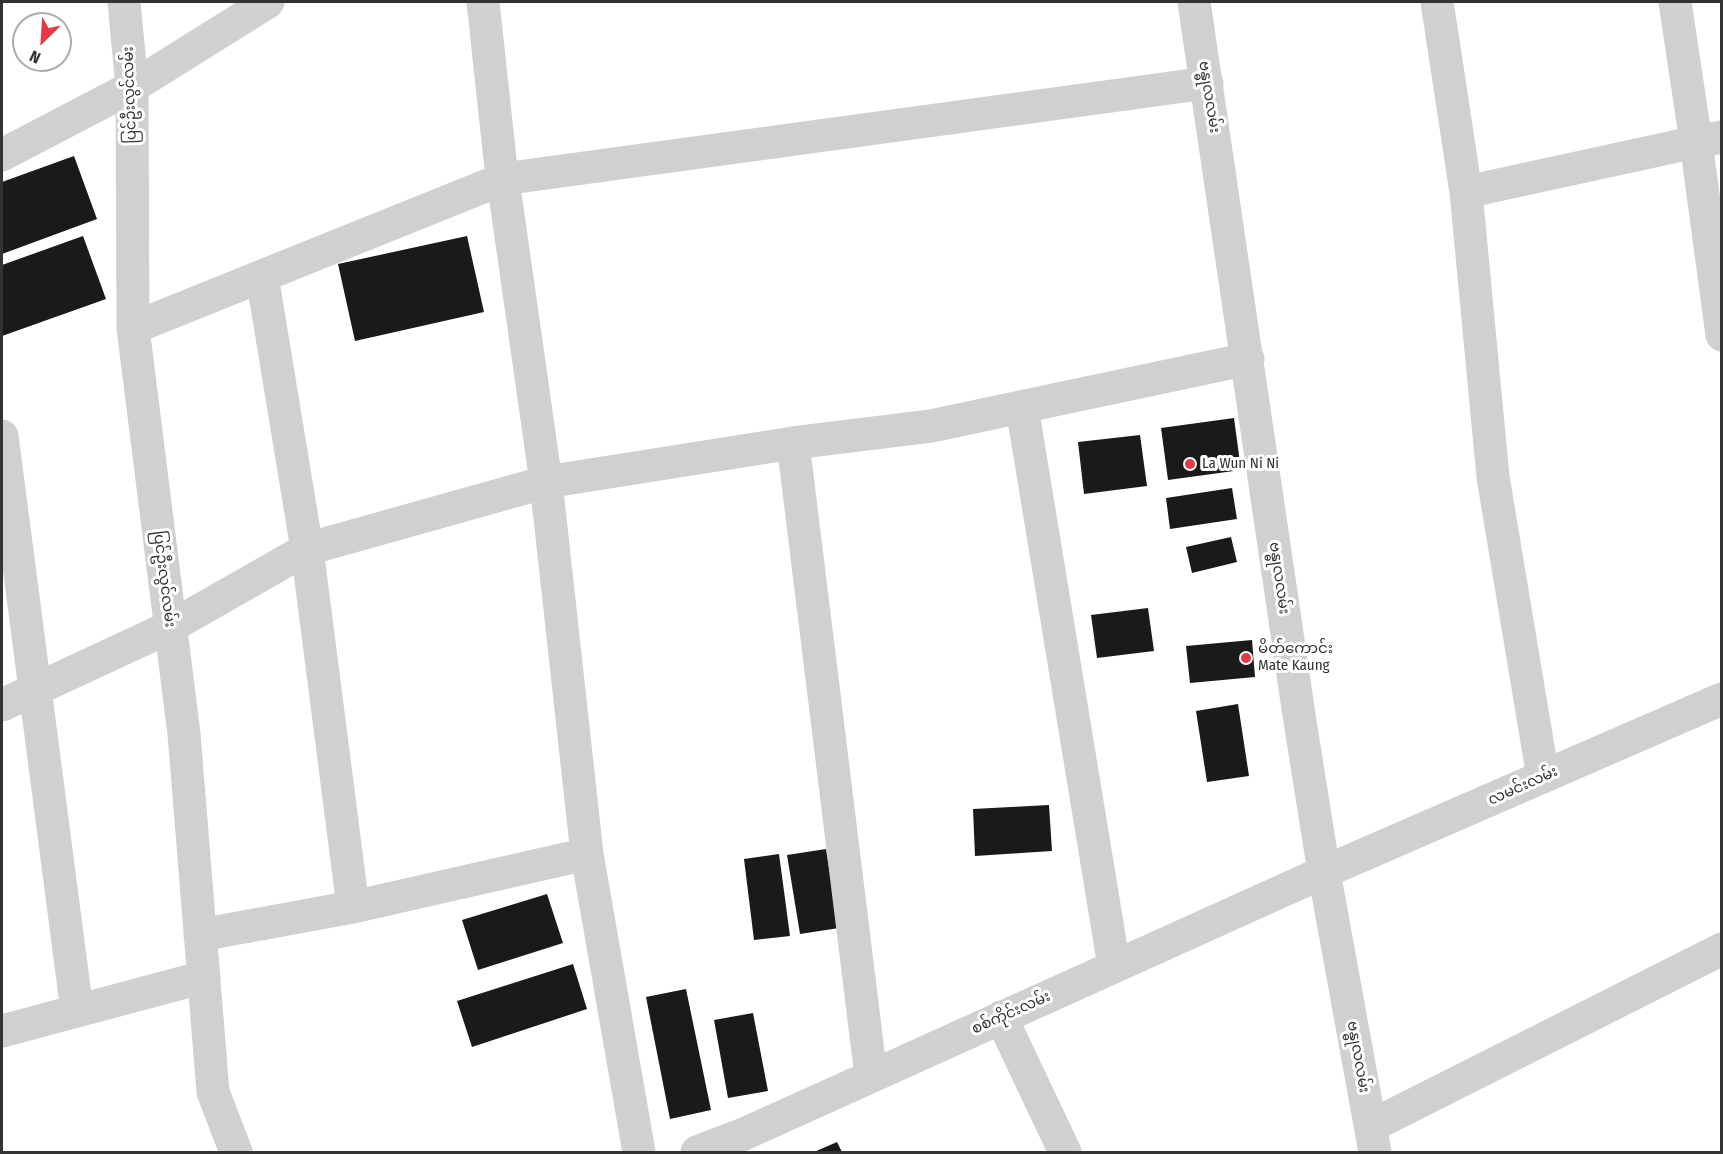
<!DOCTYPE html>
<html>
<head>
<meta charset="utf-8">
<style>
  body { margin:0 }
  #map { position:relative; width:1723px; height:1154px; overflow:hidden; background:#fff; font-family:"Fira Sans Condensed",sans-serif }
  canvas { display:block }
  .frame { position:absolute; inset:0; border:3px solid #333; pointer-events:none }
  .north { position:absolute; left:12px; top:12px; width:60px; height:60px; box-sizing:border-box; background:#fff; border:2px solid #adadad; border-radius:50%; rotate:205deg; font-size:16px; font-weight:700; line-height:24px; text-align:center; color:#333 }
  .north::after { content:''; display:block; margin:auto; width:21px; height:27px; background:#e63946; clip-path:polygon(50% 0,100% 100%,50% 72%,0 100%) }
</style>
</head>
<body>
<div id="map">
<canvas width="1723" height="1154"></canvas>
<div class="frame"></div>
<div class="north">N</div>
</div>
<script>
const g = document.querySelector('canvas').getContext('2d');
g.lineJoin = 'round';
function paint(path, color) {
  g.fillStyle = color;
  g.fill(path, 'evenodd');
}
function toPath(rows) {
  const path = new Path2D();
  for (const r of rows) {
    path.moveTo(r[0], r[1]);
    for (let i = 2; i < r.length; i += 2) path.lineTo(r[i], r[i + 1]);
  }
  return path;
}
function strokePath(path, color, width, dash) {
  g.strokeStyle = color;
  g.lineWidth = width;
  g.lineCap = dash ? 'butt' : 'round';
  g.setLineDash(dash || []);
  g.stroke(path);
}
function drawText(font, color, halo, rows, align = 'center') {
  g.font = font + ' "Fira Sans Condensed","Noto Sans Myanmar",sans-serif';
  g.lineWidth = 6;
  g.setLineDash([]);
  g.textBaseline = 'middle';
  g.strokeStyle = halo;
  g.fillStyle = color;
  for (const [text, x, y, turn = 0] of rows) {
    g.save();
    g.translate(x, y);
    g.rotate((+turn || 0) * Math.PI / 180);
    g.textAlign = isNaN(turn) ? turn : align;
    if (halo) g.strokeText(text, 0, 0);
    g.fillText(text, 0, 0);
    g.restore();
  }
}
paint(toPath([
  [74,156,97,219,2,254,2,182],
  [83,236,106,299,2,336,2,265],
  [467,236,484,312,355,341,338,264],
  [1234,418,1241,470,1168,480,1161,428],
  [1140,435,1147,486,1084,494,1078,442],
  [1232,488,1237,519,1170,529,1166,498],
  [1231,537,1237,562,1192,573,1186,547],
  [1148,608,1154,651,1097,658,1091,615],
  [1252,640,1255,677,1190,683,1186,646],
  [1238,704,1249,776,1207,782,1196,711],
  [1049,805,1052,851,975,856,973,809],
  [826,849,839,928,800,934,787,855],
  [779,854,790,936,754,940,744,859],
  [547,894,563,943,478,970,462,920],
  [573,964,587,1009,472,1047,457,1001],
  [686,989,711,1110,670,1119,646,997],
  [753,1013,768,1091,728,1098,714,1020],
  [837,1142,842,1152,814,1152]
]), '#1a1a1a');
strokePath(toPath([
  [124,2,132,87,133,328,184,734,213,1092,236,1152],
  [483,2,500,159,546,482,587,854,639,1152],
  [1437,2,1466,192],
  [1675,2,1696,142,1722,137],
  [2,155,132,87,268,2],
  [262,276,503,179,1207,83],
  [133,328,262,276,307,549,353,907,200,935],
  [1022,407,1114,966],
  [2,436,77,1011],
  [793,443,871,1076],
  [2,705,170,627,307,549,546,482,793,443,931,426,1248,359],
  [1543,777,1493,477,1466,192,1696,142,1722,335],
  [353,907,587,854],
  [1001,1017,1065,1152],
  [2,1031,204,977],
  [1371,1126,1722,949],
  [697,1152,744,1134,1324,872,1722,699]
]), '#d0d0d0', 33);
strokePath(toPath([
  [1194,2,1299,715,1324,872,1375,1152]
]), '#d0d0d0', 33);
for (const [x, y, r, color] of [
  [1190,464,6,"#e63946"],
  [1246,658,6,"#e63946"]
]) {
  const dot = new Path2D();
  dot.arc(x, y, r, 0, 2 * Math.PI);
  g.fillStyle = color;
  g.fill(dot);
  strokePath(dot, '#fff', 2);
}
drawText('15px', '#333', '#fff', [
  ["ပြင်ဦးလွင်လမ်း",130,95,-92],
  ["ဗန္ဓုလလမ်း",1209,97,81],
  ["ဗန္ဓုလလမ်း",1279,578,82],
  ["ပြင်ဦးလွင်လမ်း",164,579,83],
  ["လမင်းလမ်း",1523,786,-24],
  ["စစ်ကိုင်းလမ်း",1011,1013,-24],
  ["ဗန္ဓုလလမ်း",1358,1057,80]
]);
drawText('15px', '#333', '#fff', [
  ["La Wun Ni Ni",1202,464],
  ["မိတ်ကောင်း",1258,649],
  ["Mate Kaung",1258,666]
], 'left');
</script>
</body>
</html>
